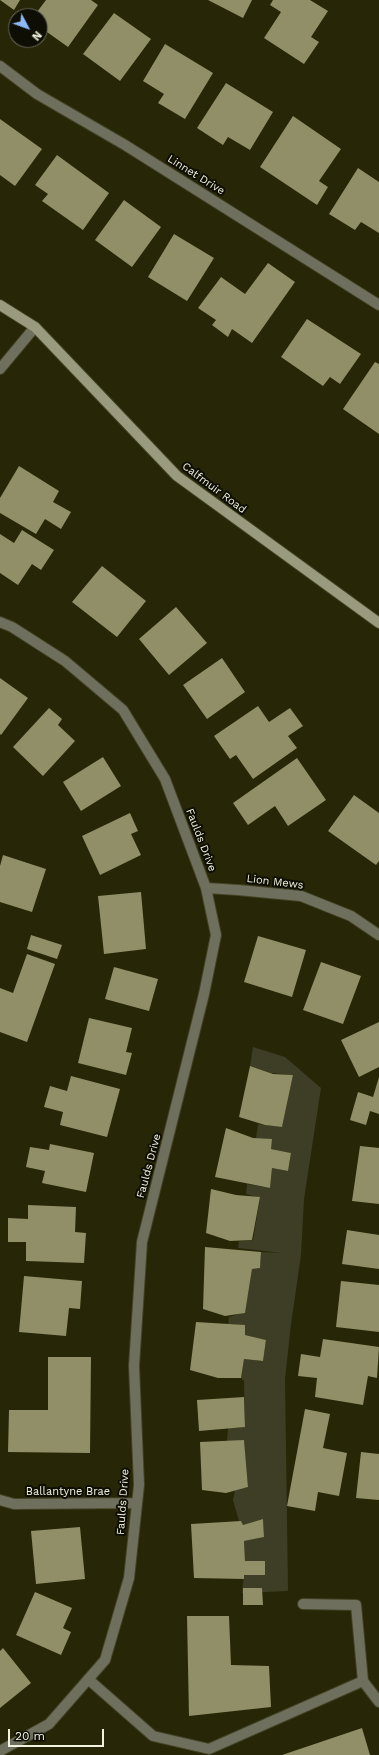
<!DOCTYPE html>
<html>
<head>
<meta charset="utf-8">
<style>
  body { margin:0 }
  #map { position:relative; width:379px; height:1755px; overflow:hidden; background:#272607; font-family:"Work Sans",sans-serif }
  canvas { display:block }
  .north { position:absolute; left:8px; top:8px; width:40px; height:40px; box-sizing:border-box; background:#0f0e04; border:1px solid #6a695c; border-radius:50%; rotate:131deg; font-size:11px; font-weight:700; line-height:16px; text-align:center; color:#f2f2e0 }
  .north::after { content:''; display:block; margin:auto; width:14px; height:18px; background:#8bb9fc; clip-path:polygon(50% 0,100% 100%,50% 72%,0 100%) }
  .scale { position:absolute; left:8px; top:1729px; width:96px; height:18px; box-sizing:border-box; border:2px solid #f2f2e0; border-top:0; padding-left:5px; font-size:12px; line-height:14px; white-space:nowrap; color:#f2f2e0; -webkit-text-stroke:3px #0f0e04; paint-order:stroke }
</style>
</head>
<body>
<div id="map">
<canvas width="379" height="1755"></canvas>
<div class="north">N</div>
<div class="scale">20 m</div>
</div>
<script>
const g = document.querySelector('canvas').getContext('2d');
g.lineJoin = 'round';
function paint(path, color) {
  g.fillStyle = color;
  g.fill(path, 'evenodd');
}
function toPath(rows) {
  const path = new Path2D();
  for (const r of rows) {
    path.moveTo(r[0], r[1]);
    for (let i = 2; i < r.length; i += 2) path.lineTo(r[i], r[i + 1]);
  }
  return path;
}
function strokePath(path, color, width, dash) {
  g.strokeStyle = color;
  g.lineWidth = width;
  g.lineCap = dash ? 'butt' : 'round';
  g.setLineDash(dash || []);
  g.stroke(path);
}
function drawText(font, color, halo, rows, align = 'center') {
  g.font = font + ' "Work Sans",sans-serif';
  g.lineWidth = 4;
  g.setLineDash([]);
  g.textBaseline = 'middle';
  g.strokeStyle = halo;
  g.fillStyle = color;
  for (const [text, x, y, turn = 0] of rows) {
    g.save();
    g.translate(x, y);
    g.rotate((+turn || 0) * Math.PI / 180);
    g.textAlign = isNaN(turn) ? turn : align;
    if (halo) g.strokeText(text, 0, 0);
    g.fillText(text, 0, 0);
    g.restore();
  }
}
paint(toPath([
  [253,1047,285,1057,321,1088,304,1199,301,1255,291,1324,285,1379,288,1591,242,1593,244,1575,265,1575,265,1561,245,1561,244,1541,264,1537,263,1519,243,1525,241,1521,239,1521,233,1500,235,1490,248,1487,244,1441,227,1441,228,1428,245,1427,244,1381,241,1378,244,1359,263,1361,266,1340,245,1335,245,1326,228,1324,229,1317,245,1312,252,1269,260,1268,261,1252,282,1253,238,1248,239,1241,253,1240,260,1198,246,1194,247,1184,270,1188,272,1168,288,1171,291,1153,271,1149,256,1138,258,1124,282,1127,293,1075,271,1073,250,1066]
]), '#3e3e27');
paint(toPath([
  [0,0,20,0,14,10],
  [46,0,91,0,98,5,68,47,40,27,40,16,34,16],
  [208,0,252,0,243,18],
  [273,0,310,0,328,11,311,37,319,42,304,64,264,38,281,12,270,5],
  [114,13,151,39,120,81,83,54],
  [165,44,213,73,185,119,158,103,164,94,143,81],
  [226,83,273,112,250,150,228,137,223,145,197,128],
  [293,116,341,149,319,181,328,187,317,205,260,167],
  [0,119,42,149,15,186,0,175],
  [57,155,109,193,83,230,42,201,48,194,35,185],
  [358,168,379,182,379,233,361,222,355,230,329,214],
  [124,200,161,227,132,267,95,240],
  [174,234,214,258,187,301,148,277],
  [268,263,295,282,252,343,232,329,228,337,212,325,216,320,198,308,221,277,245,294],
  [307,319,361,354,340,384,330,377,323,386,281,357],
  [375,362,379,364,379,434,343,409],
  [19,466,59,491,53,502,71,512,61,529,45,519,36,534,0,513,0,498],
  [22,530,54,550,41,570,32,564,18,585,0,573,0,534,14,543],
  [102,566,146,601,117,637,72,602],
  [176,607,207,643,169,675,139,639],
  [222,658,245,692,207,719,183,685],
  [0,678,28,698,1,735,0,734],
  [258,706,269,722,290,708,303,726,288,736,297,748,253,779,236,755,230,759,214,736],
  [49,708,62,719,58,725,75,741,43,776,13,747],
  [103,757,121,786,81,811,63,782],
  [297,758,326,800,288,826,275,806,248,825,233,803],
  [354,795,379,813,379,861,376,865,328,831],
  [130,813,138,831,131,834,141,855,100,875,82,836],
  [3,855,46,869,32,912,0,902,0,866],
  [141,892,146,949,104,954,98,896],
  [31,935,62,945,57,959,27,949],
  [258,936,306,950,292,997,244,982],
  [27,954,55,964,27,1042,0,1032,0,988,13,993],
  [321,962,361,976,343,1024,303,1010],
  [114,967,158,979,149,1011,105,999],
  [89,1018,132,1028,126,1052,132,1053,126,1075,78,1063],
  [379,1022,379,1067,359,1077,341,1040],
  [250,1066,273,1074,293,1075,282,1127,265,1125,239,1117],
  [71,1076,120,1089,107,1137,60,1125,63,1112,44,1107,50,1086,67,1091],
  [379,1077,379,1114,370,1111,366,1125,350,1120,358,1092,373,1097],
  [226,1128,253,1138,272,1139,271,1149,291,1153,288,1171,272,1168,270,1188,215,1177],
  [50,1144,94,1153,86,1192,42,1183,45,1171,26,1167,30,1147,49,1150],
  [360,1146,379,1148,379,1204,352,1201],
  [211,1189,236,1195,260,1197,252,1240,230,1241,206,1233],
  [28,1205,76,1207,75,1232,86,1233,84,1263,26,1261,26,1242,8,1242,8,1218,28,1219],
  [347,1230,379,1235,379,1269,342,1264],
  [205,1247,261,1252,260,1268,252,1269,245,1313,225,1316,203,1309],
  [24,1276,82,1281,80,1309,69,1308,66,1336,19,1332],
  [341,1281,379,1285,379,1332,336,1327],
  [196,1322,245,1325,245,1335,266,1340,263,1361,244,1359,241,1378,218,1378,190,1370],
  [323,1339,379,1347,377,1378,368,1376,363,1405,315,1397,317,1378,298,1376,301,1354,320,1357],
  [48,1357,91,1357,90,1453,8,1452,9,1410,48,1410],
  [244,1397,245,1427,199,1431,197,1400],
  [305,1409,330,1414,323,1448,347,1453,339,1496,318,1492,315,1511,287,1506],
  [244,1440,248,1487,226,1493,202,1490,200,1442],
  [361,1452,379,1454,379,1500,356,1498],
  [263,1519,264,1537,244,1541,245,1561,265,1561,265,1575,244,1575,244,1579,194,1578,191,1524,241,1521,243,1525],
  [80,1527,85,1579,36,1584,31,1531],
  [243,1588,262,1588,263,1605,243,1605],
  [35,1592,72,1608,63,1628,71,1632,61,1655,16,1635],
  [187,1616,229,1616,231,1665,269,1666,271,1707,189,1716],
  [3,1648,31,1683,0,1708,0,1651],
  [362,1728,370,1755,282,1755]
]), '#908f67');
const street = toPath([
  [0,66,37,94,125,145,379,305],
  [0,369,35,327],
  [0,622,12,627,65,661,123,710,165,779,206,888,216,935,204,994,142,1242,134,1366,139,1485,129,1578,105,1660,49,1724,0,1751],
  [206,888,238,890,301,896,351,916,379,935],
  [0,1500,14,1504,137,1503],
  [303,1604,356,1605,363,1681,379,1702],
  [88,1679,153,1736,209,1749,363,1681]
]);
const secondary = toPath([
  [0,305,35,327,177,476,379,623]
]);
strokePath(street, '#434325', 12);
strokePath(secondary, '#434325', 12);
strokePath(street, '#6f6f5e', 10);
strokePath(secondary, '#9a9a7f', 10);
drawText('11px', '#f2f2e0', '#0f0e04', [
  ["Linnet Drive",196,175,32],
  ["Calfmuir Road",214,488,37],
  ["Faulds Drive",201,840,69],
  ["Lion Mews",275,882,7],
  ["Faulds Drive",149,1166,-75],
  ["Ballantyne Brae",68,1492],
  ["Faulds Drive",123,1502,-86]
]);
</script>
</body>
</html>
